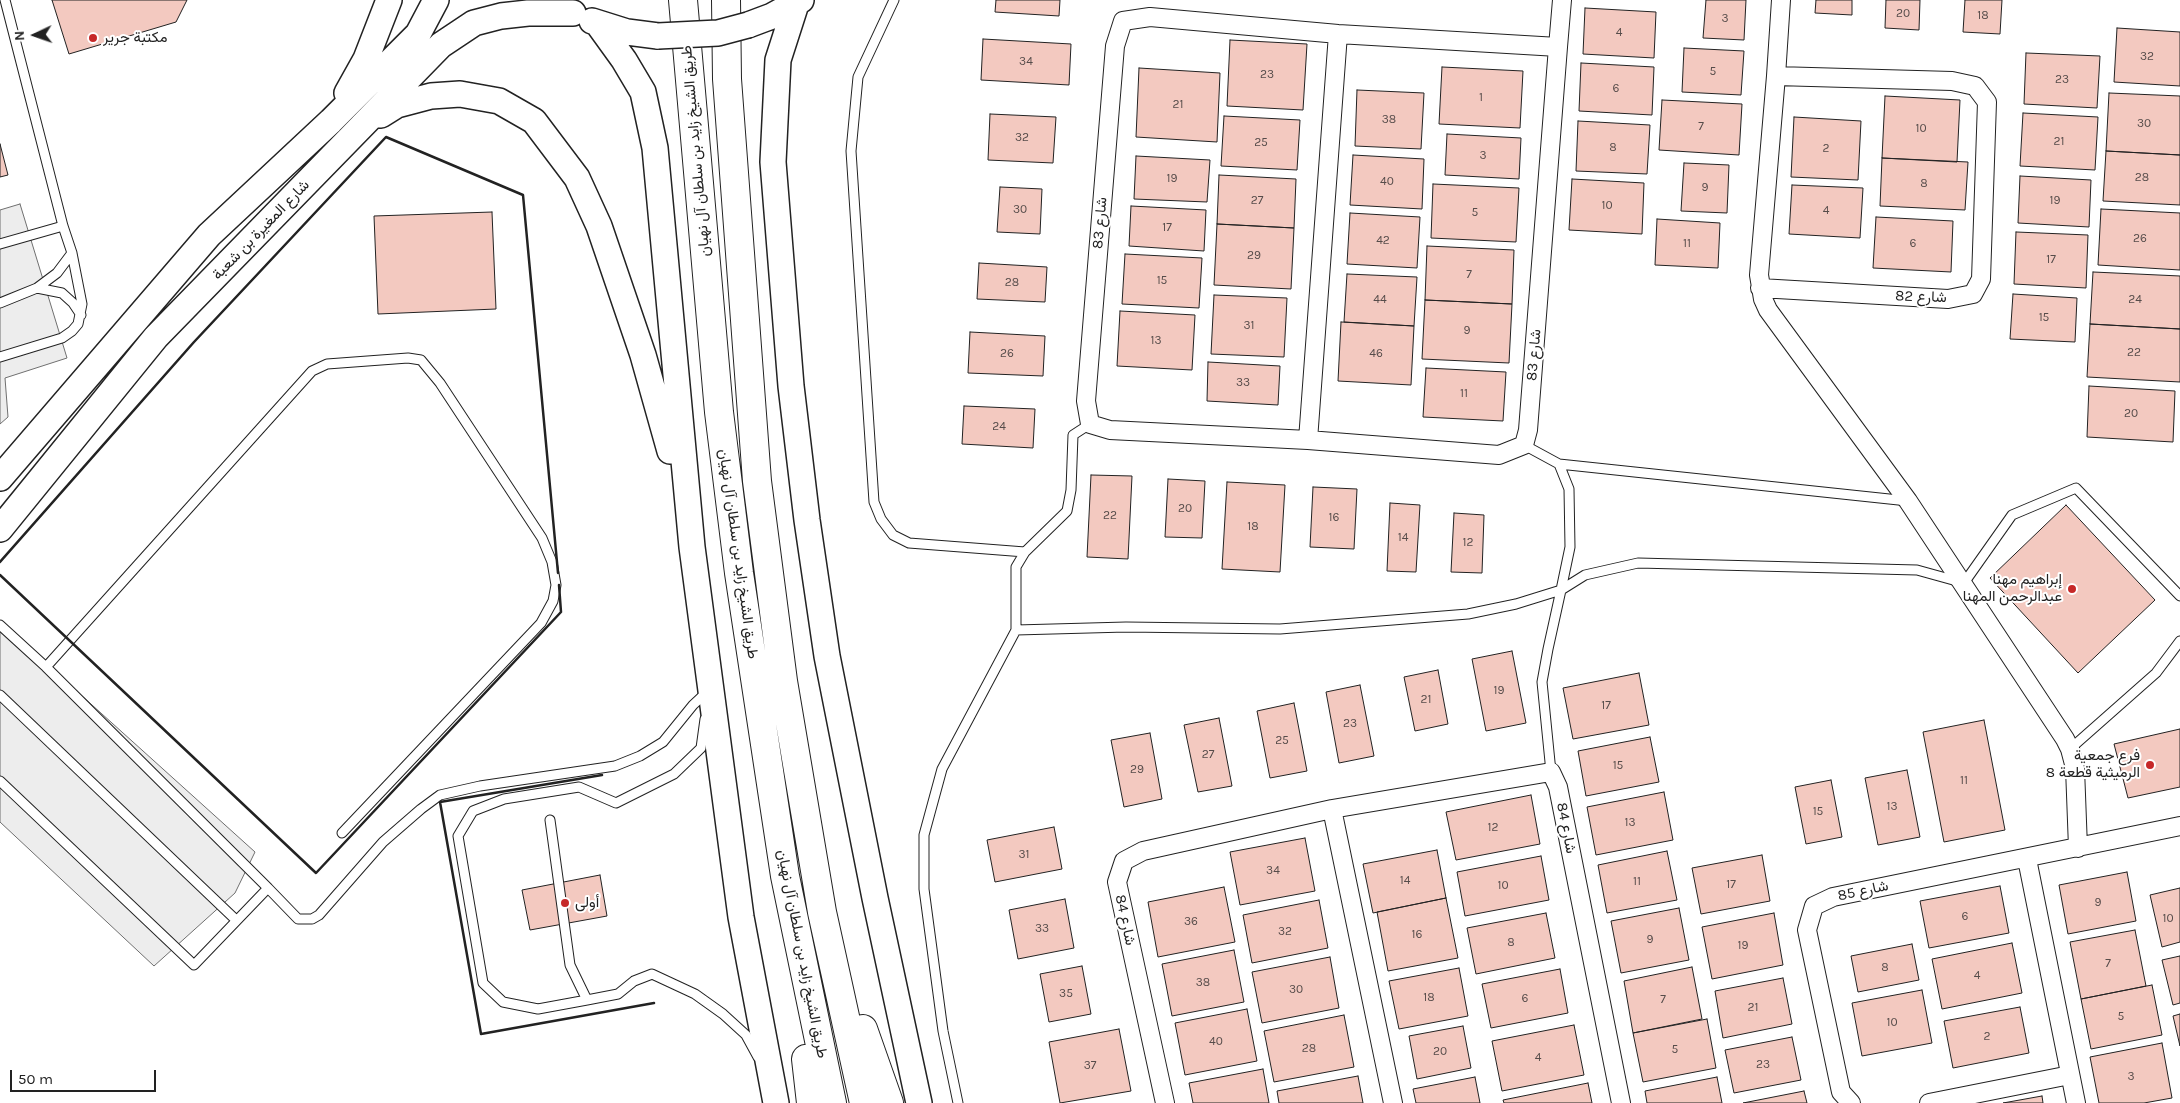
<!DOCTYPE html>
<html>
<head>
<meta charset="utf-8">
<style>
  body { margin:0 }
  #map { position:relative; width:2180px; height:1103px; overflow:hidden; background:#fff; font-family:Karla,sans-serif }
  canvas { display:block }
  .north { position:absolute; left:10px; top:10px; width:50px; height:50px; -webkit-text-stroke:4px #fff; paint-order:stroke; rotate:267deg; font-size:14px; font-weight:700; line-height:20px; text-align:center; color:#222 }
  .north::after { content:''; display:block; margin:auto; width:18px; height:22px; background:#222; clip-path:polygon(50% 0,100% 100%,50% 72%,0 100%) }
  .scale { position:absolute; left:10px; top:1070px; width:146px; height:22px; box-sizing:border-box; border:2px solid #222; border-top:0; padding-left:6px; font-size:15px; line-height:18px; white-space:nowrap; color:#222; -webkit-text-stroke:4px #fff; paint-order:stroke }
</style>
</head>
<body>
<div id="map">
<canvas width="2180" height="1103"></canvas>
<div class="north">N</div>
<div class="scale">50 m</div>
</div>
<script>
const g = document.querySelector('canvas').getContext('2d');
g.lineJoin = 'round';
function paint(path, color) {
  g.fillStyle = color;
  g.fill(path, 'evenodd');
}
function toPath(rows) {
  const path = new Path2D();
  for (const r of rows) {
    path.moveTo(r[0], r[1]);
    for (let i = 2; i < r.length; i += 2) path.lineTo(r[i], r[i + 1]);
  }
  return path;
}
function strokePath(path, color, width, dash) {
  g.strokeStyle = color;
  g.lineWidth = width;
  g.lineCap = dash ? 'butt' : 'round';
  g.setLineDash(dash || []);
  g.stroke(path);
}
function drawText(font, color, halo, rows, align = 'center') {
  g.font = font + ' Karla,Vazirmatn,sans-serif';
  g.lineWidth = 4;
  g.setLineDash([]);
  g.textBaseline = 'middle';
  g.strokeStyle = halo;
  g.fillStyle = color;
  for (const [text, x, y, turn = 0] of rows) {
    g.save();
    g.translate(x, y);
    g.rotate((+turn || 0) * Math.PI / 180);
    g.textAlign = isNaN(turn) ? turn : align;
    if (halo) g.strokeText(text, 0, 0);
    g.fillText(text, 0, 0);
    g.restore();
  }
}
const parking = toPath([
  [20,204,67,358,5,378,8,417,0,424,0,210,20,204],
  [0,622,255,852,235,893,154,966,0,822,0,622]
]);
paint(parking, '#ededed');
strokePath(parking, '#6f6f6f', 1);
const building = toPath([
  [52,0,187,0,176,22,69,54,52,0],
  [996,0,1060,0,1059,16,995,12,996,0],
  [1706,0,1746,0,1744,40,1703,38,1706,0],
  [1816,0,1852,0,1852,15,1815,13,1816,0],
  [1886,0,1920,0,1919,30,1885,28,1886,0],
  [1965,0,2002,0,2000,34,1963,32,1965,0],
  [1585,8,1656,12,1654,58,1583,54,1585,8],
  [2117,28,2180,32,2180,86,2114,82,2117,28],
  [983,39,1071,44,1069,85,981,80,983,39],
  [1230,40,1307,44,1303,110,1227,106,1230,40],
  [1684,48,1744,51,1741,95,1682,92,1684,48],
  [2026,53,2100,56,2097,108,2024,104,2026,53],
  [1581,63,1654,67,1652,115,1579,111,1581,63],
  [1442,67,1523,71,1520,128,1439,124,1442,67],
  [1139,68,1220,73,1217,142,1136,137,1139,68],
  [1357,90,1424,93,1421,149,1355,146,1357,90],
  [2109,93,2180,96,2180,155,2106,151,2109,93],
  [1885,96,1960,100,1957,162,1882,158,1885,96],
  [1662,100,1742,104,1739,155,1659,150,1662,100],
  [2023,113,2098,117,2095,170,2020,166,2023,113],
  [990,114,1056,117,1053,163,988,160,990,114],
  [1224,116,1300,120,1297,170,1221,166,1224,116],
  [1794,117,1861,121,1858,180,1791,177,1794,117],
  [1578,121,1650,125,1647,174,1576,171,1578,121],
  [1447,134,1521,138,1519,179,1445,175,1447,134],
  [0,144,8,175,0,177,0,144],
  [2106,151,2180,155,2180,205,2103,201,2106,151],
  [1353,155,1424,159,1422,209,1350,205,1353,155],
  [1136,156,1210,160,1207,202,1134,199,1136,156],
  [1882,158,1968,162,1965,210,1880,206,1882,158],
  [1684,163,1729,165,1727,213,1681,211,1684,163],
  [1219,175,1296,179,1294,228,1217,224,1219,175],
  [2020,176,2091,180,2089,227,2018,223,2020,176],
  [1572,179,1644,183,1642,234,1569,230,1572,179],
  [1433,184,1519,188,1516,242,1431,238,1433,184],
  [1792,185,1863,188,1860,238,1789,234,1792,185],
  [1000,187,1042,189,1040,234,997,232,1000,187],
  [1131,206,1206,210,1204,251,1129,246,1131,206],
  [2101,209,2180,213,2180,270,2098,265,2101,209],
  [492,212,496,309,378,314,374,216,492,212],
  [1350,213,1420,217,1417,268,1347,264,1350,213],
  [1876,217,1953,221,1951,272,1873,268,1876,217],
  [1657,219,1720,223,1718,268,1655,265,1657,219],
  [1217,224,1294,228,1291,289,1214,285,1217,224],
  [2016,232,2088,235,2086,288,2014,284,2016,232],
  [1427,246,1514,250,1512,304,1425,300,1427,246],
  [1125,254,1202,258,1199,308,1122,304,1125,254],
  [979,263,1047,267,1045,302,977,299,979,263],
  [2093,272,2180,276,2180,329,2090,324,2093,272],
  [1347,274,1417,277,1414,326,1344,322,1347,274],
  [2013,294,2077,298,2075,342,2010,339,2013,294],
  [1214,295,1287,298,1284,357,1211,354,1214,295],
  [1425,300,1512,304,1509,363,1422,359,1425,300],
  [1120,311,1195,315,1192,370,1117,366,1120,311],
  [1341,322,1414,326,1411,385,1338,381,1341,322],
  [2090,324,2180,329,2180,382,2087,377,2090,324],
  [970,332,1045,336,1043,376,968,373,970,332],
  [1208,362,1280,366,1278,405,1207,401,1208,362],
  [1426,368,1506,372,1503,421,1423,417,1426,368],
  [2089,386,2175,391,2173,442,2087,437,2089,386],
  [964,406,1035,409,1033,448,962,444,964,406],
  [1091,475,1132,476,1128,559,1087,557,1091,475],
  [1168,479,1205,481,1202,538,1165,537,1168,479],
  [1227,482,1285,485,1280,572,1222,569,1227,482],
  [1313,487,1357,489,1354,549,1310,547,1313,487],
  [1390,503,1420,505,1416,572,1387,571,1390,503],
  [2066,505,2155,600,2078,673,1990,578,2066,505],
  [1454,513,1484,515,1482,573,1451,572,1454,513],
  [1512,651,1526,723,1486,731,1472,659,1512,651],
  [1438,670,1448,724,1415,731,1404,677,1438,670],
  [1639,673,1649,725,1573,739,1563,688,1639,673],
  [1360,685,1374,756,1339,763,1326,692,1360,685],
  [1294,703,1307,771,1270,778,1257,711,1294,703],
  [1219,718,1232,786,1198,792,1184,725,1219,718],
  [1984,720,2005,830,1944,842,1923,732,1984,720],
  [2180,729,2180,787,2128,798,2114,744,2180,729],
  [1150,733,1162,799,1124,807,1111,740,1150,733],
  [1650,737,1659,782,1586,796,1578,751,1650,737],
  [1907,770,1920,837,1878,845,1865,778,1907,770],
  [1831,780,1842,837,1806,844,1795,787,1831,780],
  [1664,792,1673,840,1596,855,1587,807,1664,792],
  [1531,795,1540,844,1456,860,1446,812,1531,795],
  [1054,827,1062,869,995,882,987,840,1054,827],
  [1305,838,1315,891,1240,905,1230,852,1305,838],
  [1437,850,1446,898,1373,913,1363,864,1437,850],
  [1667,851,1677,900,1607,913,1598,865,1667,851],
  [1762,855,1770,901,1701,914,1692,868,1762,855],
  [1541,856,1549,900,1465,916,1457,872,1541,856],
  [2127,872,2136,921,2068,934,2059,885,2127,872],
  [600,875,607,916,530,930,522,890,600,875],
  [2000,886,2009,933,1929,948,1920,901,2000,886],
  [1224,887,1235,942,1158,957,1148,902,1224,887],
  [2180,888,2180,942,2162,947,2150,895,2180,888],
  [1446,898,1458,958,1388,971,1377,912,1446,898],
  [1065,899,1074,948,1018,959,1009,910,1065,899],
  [1319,900,1328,948,1252,963,1243,915,1319,900],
  [1679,908,1689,960,1621,973,1611,921,1679,908],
  [1546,913,1555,958,1476,974,1467,928,1546,913],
  [1774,913,1783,965,1712,979,1702,927,1774,913],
  [2135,930,2146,986,2081,999,2070,942,2135,930],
  [2012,943,2022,993,1942,1009,1932,959,2012,943],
  [1912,944,1919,980,1858,992,1851,956,1912,944],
  [1234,950,1244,1002,1172,1016,1162,964,1234,950],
  [2180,956,2180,1003,2173,1005,2162,960,2180,956],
  [1330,957,1339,1008,1262,1023,1252,972,1330,957],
  [1082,966,1091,1014,1049,1022,1040,974,1082,966],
  [1692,967,1702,1019,1633,1033,1624,981,1692,967],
  [1459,968,1468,1016,1399,1029,1389,981,1459,968],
  [1560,969,1568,1013,1491,1028,1482,984,1560,969],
  [1783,978,1792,1024,1723,1038,1715,991,1783,978],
  [2152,985,2162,1035,2091,1049,2081,999,2152,985],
  [1922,990,1932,1043,1862,1056,1852,1003,1922,990],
  [2020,1007,2029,1053,1953,1068,1944,1021,2020,1007],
  [1247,1009,1257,1061,1185,1075,1175,1023,1247,1009],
  [2180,1014,2180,1046,2173,1016,2180,1014],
  [1344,1015,1354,1067,1274,1082,1264,1031,1344,1015],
  [1707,1019,1716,1068,1643,1082,1633,1033,1707,1019],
  [1574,1025,1584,1075,1502,1091,1492,1041,1574,1025],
  [1463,1026,1471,1068,1417,1079,1409,1036,1463,1026],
  [1119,1029,1131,1091,1060,1103,1049,1042,1119,1029],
  [1792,1037,1801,1080,1734,1093,1725,1050,1792,1037],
  [2162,1043,2172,1098,2144,1103,2099,1103,2090,1057,2162,1043],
  [1263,1069,1269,1103,1193,1103,1189,1083,1263,1069],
  [1358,1076,1363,1103,1279,1103,1277,1091,1358,1076],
  [1475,1077,1480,1103,1416,1103,1413,1089,1475,1077],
  [1717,1077,1722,1103,1647,1103,1645,1091,1717,1077],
  [1588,1083,1592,1103,1504,1103,1503,1100,1588,1083],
  [1804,1091,1807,1103,1743,1103,1804,1091],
  [2042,1096,2043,1103,2003,1103,2042,1096]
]);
paint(building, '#f3c9c0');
strokePath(building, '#222', 1);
const service = toPath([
  [894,0,858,77,851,151,874,502,881,519,893,535,909,543,1025,552],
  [0,244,63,226],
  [37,288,62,293,73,303,81,315],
  [0,303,37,288,57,273,72,253],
  [0,357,62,338,72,331,78,324,82,304,72,253,63,226,5,0],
  [1559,464,1908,501],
  [0,625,46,667,268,888,194,965,0,781],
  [1016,630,1126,627,1280,629,1468,614,1516,604,1561,590,1570,547,1569,489,1559,464,1524,445],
  [46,667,312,371,327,364,408,358,421,360,440,383,542,538,552,562,556,585,553,601,541,623,342,833],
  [0,695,236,920],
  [705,719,701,748,674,774,616,803,579,787,504,799,473,811,458,836,483,983,503,1002,538,1009,587,1000,618,994,634,981,652,974,695,994,723,1014,746,1035,758,1057],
  [2070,749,2156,673,2180,641],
  [1551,772,1542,682,1548,649,1561,590,1585,575,1638,563,1917,570,1964,583,2012,515,2076,488,2180,596],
  [550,820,570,965,587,1000],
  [268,888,298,919,312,919,319,915,383,842,421,809,440,795,480,786,615,766,640,756,663,742,693,705,708,691],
  [958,1103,943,1031,924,889,924,835,942,769,1016,630,1016,567,1025,552,1067,511,1071,490,1073,435,1090,424]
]);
const minor = toPath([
  [1781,0,1776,76,1759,275,1763,299,1768,310,1908,501,2065,739,2070,749,2075,768,2078,848],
  [1558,47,1338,34,1150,17,1123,21,1115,46,1086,401,1090,424,1110,430,1308,440,1499,455,1524,445,1528,430,1558,47,1562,0],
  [1760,288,1948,299,1973,294,1981,279,1987,102,1975,86,1952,81,1776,76],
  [1308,440,1338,34],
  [1332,809,1393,1103],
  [2027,859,2076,1103],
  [1165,1103,1117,882,1124,861,1143,851,1332,809,1551,772,1558,787,1621,1103],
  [1851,1103,1841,1092,1807,930,1814,906,1833,897,2180,826],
  [1929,1103,2070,1075]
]);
const secondary = toPath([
  [796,4,778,60,773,162,791,386,807,520,827,656,875,898,919,1103],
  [592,21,627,32,658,36],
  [598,24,624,60,643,92,655,148,692,547,741,917,776,1103],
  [748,25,772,16,801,0],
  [347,93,366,59,389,0],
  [381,115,397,105,431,96,460,94,499,101,534,121,577,178,599,226,643,355,670,451],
  [0,478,209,235,331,121,418,34,436,0],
  [0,529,156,337,441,45,474,23,501,16,528,13,573,13]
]);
const motorway = toPath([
  [683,0,719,412,739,573,785,876,832,1103],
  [726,0,727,79,757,481,783,681,822,912,864,1103],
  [863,1029,889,1103],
  [806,1059,811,1103]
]);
strokePath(service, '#222', 11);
strokePath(minor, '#222', 20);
strokePath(secondary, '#222', 28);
strokePath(motorway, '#222', 30);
strokePath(service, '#fff', 9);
strokePath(minor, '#fff', 18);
strokePath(secondary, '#fff', 25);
strokePath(motorway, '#fff', 28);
const secondaryBridge = toPath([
  [658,36,718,33,748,25]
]);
strokePath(secondaryBridge, '#222', 28, []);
strokePath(secondaryBridge, '#fff', 25);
strokePath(toPath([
  [0,562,194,342,386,137,523,195,558,573],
  [0,575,316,873,561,612,559,585],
  [602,775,440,802,481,1034,654,1003]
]), '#222', 2.5);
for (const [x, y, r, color] of [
  [93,38,5,"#c62828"],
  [2072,589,5,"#c62828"],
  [2150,765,5,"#c62828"],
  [565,903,5,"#c62828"]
]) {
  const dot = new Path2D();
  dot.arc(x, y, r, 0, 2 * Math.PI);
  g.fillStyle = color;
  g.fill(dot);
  strokePath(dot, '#fff', 2);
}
drawText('12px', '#564c4a', null, [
  ["20",1903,14],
  ["18",1983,16],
  ["3",1725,19],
  ["4",1619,33],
  ["32",2147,57],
  ["34",1026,62],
  ["5",1713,72],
  ["23",1267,75],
  ["23",2062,80],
  ["6",1616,89],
  ["1",1481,98],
  ["21",1178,105],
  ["38",1389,120],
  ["30",2144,124],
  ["7",1701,127],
  ["10",1921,129],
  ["32",1022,138],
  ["21",2059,142],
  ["25",1261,143],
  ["8",1613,148],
  ["2",1826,149],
  ["3",1483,156],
  ["28",2142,178],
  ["19",1172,179],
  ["40",1387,182],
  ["8",1924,184],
  ["9",1705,188],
  ["27",1257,201],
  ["19",2055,201],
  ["10",1607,206],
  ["30",1020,210],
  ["4",1826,211],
  ["5",1475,213],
  ["17",1167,228],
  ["26",2140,239],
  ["42",1383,241],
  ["11",1687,244],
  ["6",1913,244],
  ["29",1254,256],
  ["17",2051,260],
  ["7",1469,275],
  ["15",1162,281],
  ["28",1012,283],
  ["44",1380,300],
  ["24",2135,300],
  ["15",2044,318],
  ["31",1249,326],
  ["9",1467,331],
  ["13",1156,341],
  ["22",2134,353],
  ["26",1007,354],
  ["46",1376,354],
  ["33",1243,383],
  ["11",1464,394],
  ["20",2131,414],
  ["24",999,427],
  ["20",1185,509],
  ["22",1110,516],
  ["16",1334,518],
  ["18",1253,527],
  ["14",1403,538],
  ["12",1468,543],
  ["19",1499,691],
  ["21",1426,700],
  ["17",1606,706],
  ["23",1350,724],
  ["25",1282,741],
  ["27",1208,755],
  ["15",1618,766],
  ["29",1137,770],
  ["11",1964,781],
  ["13",1892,807],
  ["15",1818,812],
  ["13",1630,823],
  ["12",1493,828],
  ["31",1024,855],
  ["34",1273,871],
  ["14",1405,881],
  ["11",1637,882],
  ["17",1731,885],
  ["10",1503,886],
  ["9",2098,903],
  ["6",1965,917],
  ["10",2168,919],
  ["36",1191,922],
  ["33",1042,929],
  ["32",1285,932],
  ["16",1417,935],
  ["9",1650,940],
  ["8",1511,943],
  ["19",1743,946],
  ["7",2108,964],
  ["8",1885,968],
  ["4",1977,976],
  ["38",1203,983],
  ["30",1296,990],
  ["35",1066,994],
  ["18",1429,998],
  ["6",1525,999],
  ["7",1663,1000],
  ["21",1753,1008],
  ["5",2121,1017],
  ["10",1892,1023],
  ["2",1987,1037],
  ["40",1216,1042],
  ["28",1309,1049],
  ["5",1675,1050],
  ["20",1440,1052],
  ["4",1538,1058],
  ["23",1763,1065],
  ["37",1090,1066],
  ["3",2131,1077]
]);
drawText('15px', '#222', '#fff', [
  ["مكتبة جرير",103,38],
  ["إبراهيم مهنا",2062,580,"right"],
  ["عبدالرحمن المهنا",2062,597,"right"],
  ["فرع جمعية",2140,756,"right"],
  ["الرميثية قطعة 8",2140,773,"right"],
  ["أولى",575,903]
], 'left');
drawText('15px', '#222', '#fff', [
  ["طريق الشيخ زايد بن سلطان آل نهيان",696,151,-95],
  ["شارع 83",1100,223,-85],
  ["شارع المغيرة بن شعبة",261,230,-46],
  ["شارع 82",1921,297,2],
  ["شارع 83",1534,355,-85],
  ["طريق الشيخ زايد بن سلطان آل نهيان",738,554,82],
  ["شارع 84",1566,828,79],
  ["شارع 85",1863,891,-12],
  ["شارع 84",1125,920,78],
  ["طريق الشيخ زايد بن سلطان آل نهيان",802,954,79]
]);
</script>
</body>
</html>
